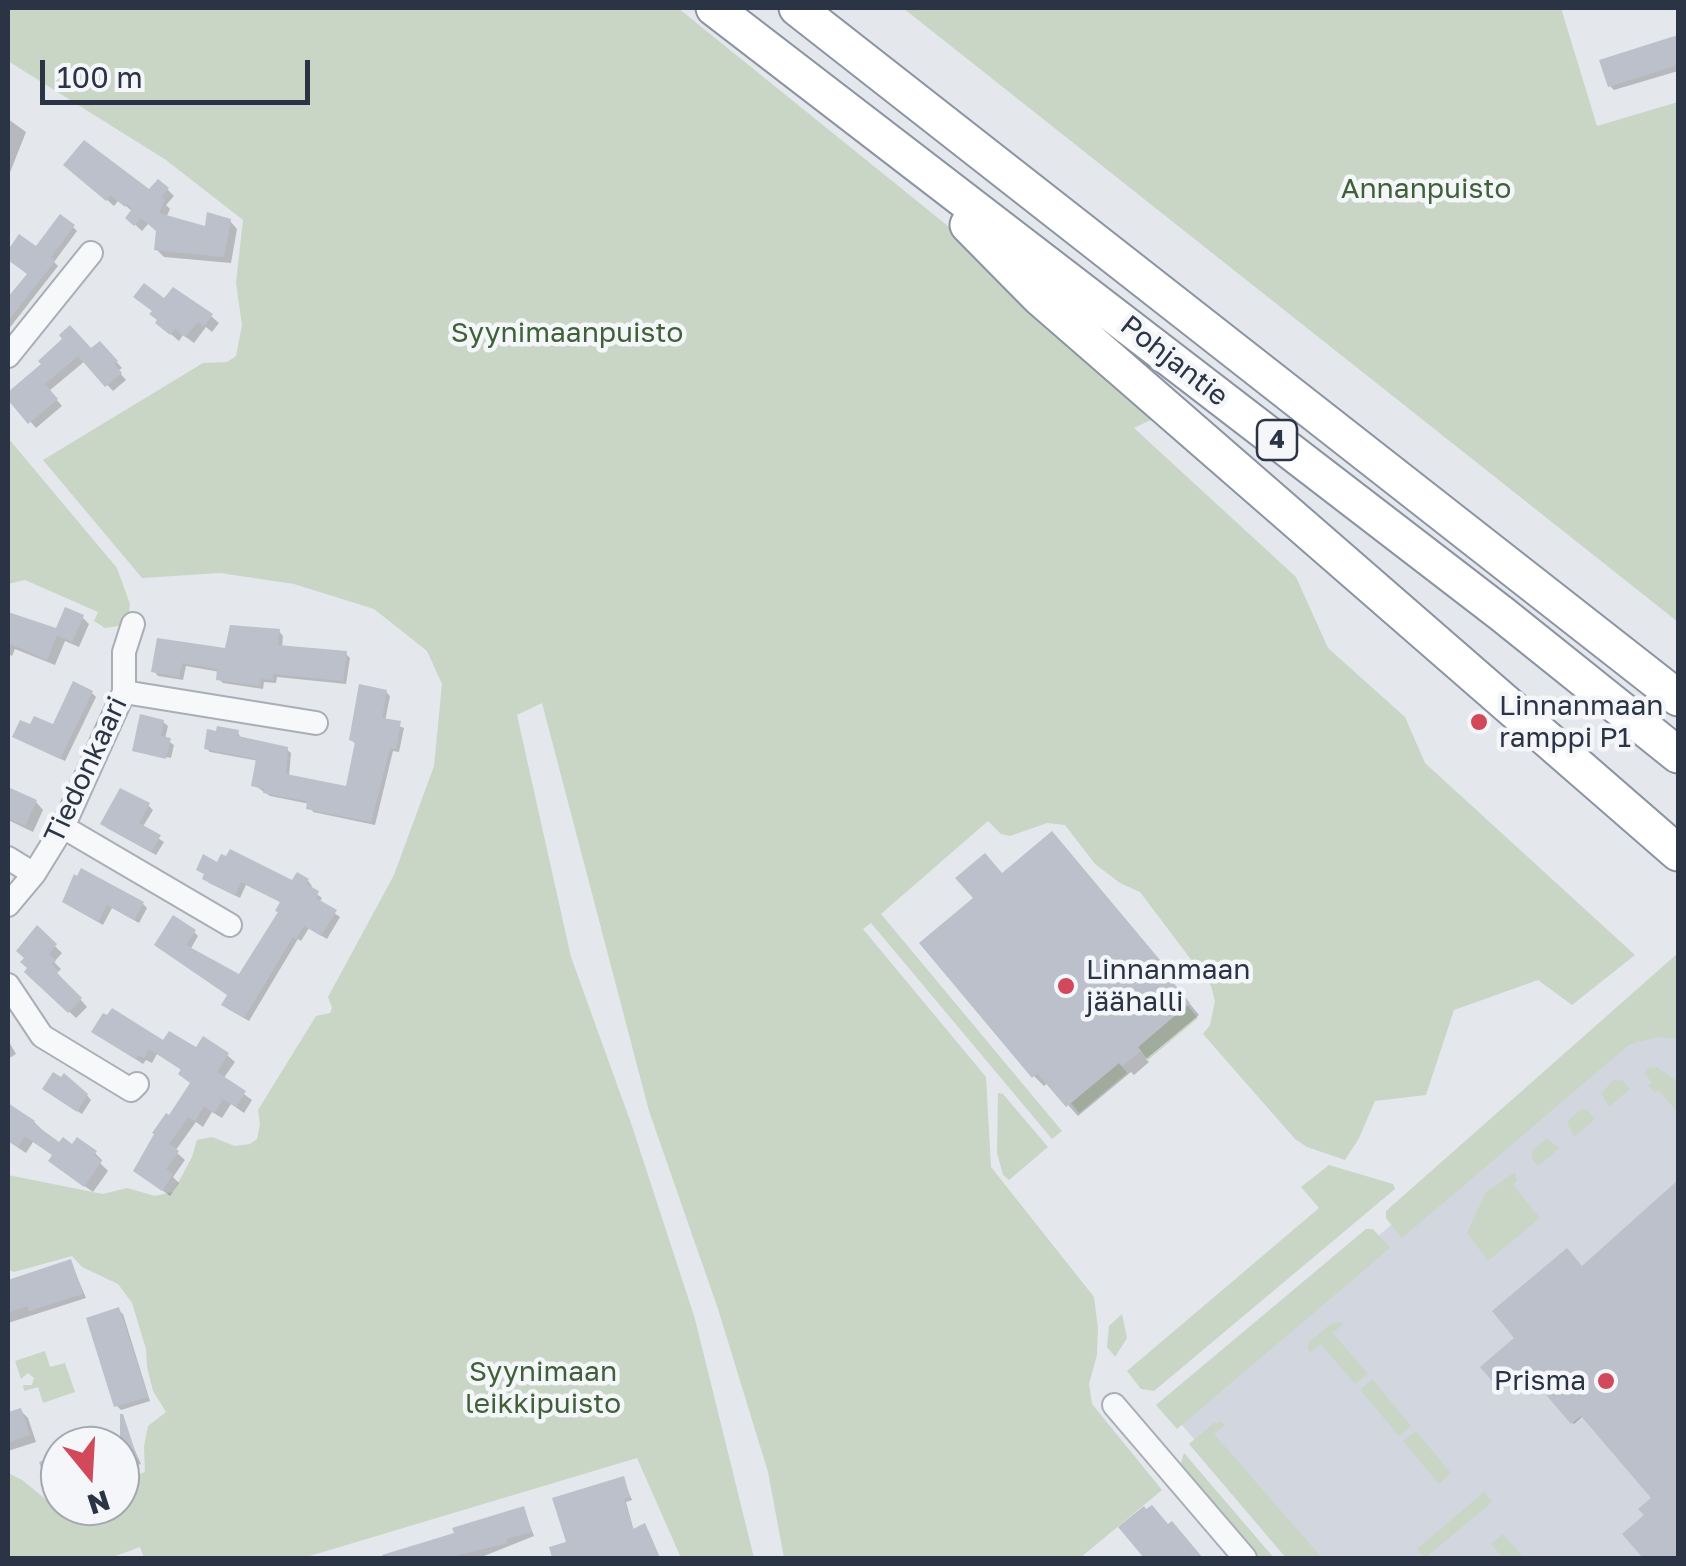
<!DOCTYPE html>
<html>
<head>
<meta charset="utf-8">
<style>
  body { margin:0 }
  #map { position:relative; width:1686px; height:1566px; overflow:hidden; background:#e4e7ec; font-family:"Golos Text",sans-serif }
  canvas { display:block }
  .frame { position:absolute; inset:0; border:10px solid #2b3445; pointer-events:none }
  .north { position:absolute; left:40px; top:1426px; width:100px; height:100px; box-sizing:border-box; background:#f4f6f9; border:2px solid #a4a8b1; border-radius:50%; rotate:162deg; font-size:28px; font-weight:700; line-height:40px; text-align:center; color:#2b3445 }
  .north::after { content:''; display:block; margin:auto; width:35px; height:45px; background:#d1495b; clip-path:polygon(50% 0,100% 100%,50% 72%,0 100%) }
  .scale { position:absolute; left:40px; top:60px; width:270px; height:45px; box-sizing:border-box; border:5px solid #2b3445; border-top:0; padding-left:12px; font-size:30px; line-height:35px; white-space:nowrap; color:#2b3445; -webkit-text-stroke:8px #f4f6f9; paint-order:stroke }
</style>
</head>
<body>
<div id="map">
<canvas width="1686" height="1566"></canvas>
<div class="frame"></div>
<div class="north">N</div>
<div class="scale">100 m</div>
</div>
<script>
const g = document.querySelector('canvas').getContext('2d');
g.lineJoin = 'round';
function paint(path, color) {
  g.fillStyle = color;
  g.fill(path, 'evenodd');
}
function toPath(rows) {
  const path = new Path2D();
  for (const r of rows) {
    path.moveTo(r[0], r[1]);
    for (let i = 2; i < r.length; i += 2) path.lineTo(r[i], r[i + 1]);
  }
  return path;
}
function strokePath(path, color, width, dash) {
  g.strokeStyle = color;
  g.lineWidth = width;
  g.lineCap = dash ? 'butt' : 'round';
  g.setLineDash(dash || []);
  g.stroke(path);
}
function drawText(font, color, halo, rows, align = 'center') {
  g.font = font + ' "Golos Text",sans-serif';
  g.lineWidth = 9;
  g.setLineDash([]);
  g.textBaseline = 'middle';
  g.strokeStyle = halo;
  g.fillStyle = color;
  for (const [text, x, y, turn = 0] of rows) {
    g.save();
    g.translate(x, y);
    g.rotate((+turn || 0) * Math.PI / 180);
    g.textAlign = isNaN(turn) ? turn : align;
    if (halo) g.strokeText(text, 0, 0);
    g.fillText(text, 0, 0);
    g.restore();
  }
}
paint(toPath([
  [1672,989,1678,995,1678,1558,1296,1558,1170,1411]
]), '#d2d6de');
paint(toPath([
  [8,8,678,8,1037,298,1167,412,1134,428,1296,577,1328,648,1405,717,1425,763,1635,955,1572,1005,1538,980,1454,1010,1426,1095,1375,1101,1359,1138,1345,1160,1307,1147,1295,1139,1203,1034,1210,1025,1215,1001,1211,986,1140,892,1120,883,1095,864,1065,825,1047,823,1010,836,1001,834,988,821,881,914,1062,1131,1052,1139,871,923,863,929,986,1077,991,1167,1094,1297,1098,1328,1097,1355,1089,1384,1092,1404,1162,1490,1080,1558,784,1558,768,1472,718,1309,649,1111,542,703,517,715,571,957,632,1126,695,1319,754,1558,681,1558,637,1458,303,1558,144,1558,140,1547,110,1558,8,1558,8,1473,22,1480,54,1506,120,1506,120,1481,145,1472,144,1446,148,1426,166,1412,153,1391,147,1367,146,1349,132,1303,118,1284,82,1267,72,1256,14,1272,8,1270,8,1175,103,1194,127,1188,155,1196,173,1192,192,1157,197,1140,212,1137,235,1146,250,1144,257,1139,260,1124,258,1110,316,1016,330,1013,332,1008,328,997,394,875,434,766,442,684,427,651,374,609,294,584,220,573,142,578,43,460,203,363,227,362,236,356,242,325,236,283,243,220,166,160,8,61],
  [903,8,1561,8,1597,126,1678,102,1678,622],
  [8,438,117,568,130,604,127,625,105,628,94,621,98,612,25,580,8,584],
  [1678,953,1678,1039,1658,1037,1630,1044,1402,1238,1386,1218,1386,1211],
  [1187,1005,1198,1018,1148,1060,1138,1047],
  [1119,1063,1127,1073,1079,1113,1071,1103],
  [1657,1067,1678,1082,1678,1113,1659,1090,1655,1093,1648,1085,1652,1082,1644,1074,1649,1068],
  [1614,1080,1623,1081,1630,1089,1609,1107,1601,1093],
  [998,1093,1003,1094,1048,1147,1009,1180,1003,1175,997,1153],
  [1581,1109,1587,1110,1595,1119,1574,1137,1567,1122],
  [1547,1139,1560,1148,1538,1166,1532,1159,1532,1150],
  [1329,1165,1393,1184,1395,1189,1154,1391,1141,1389,1127,1371,1319,1208,1301,1187],
  [1515,1172,1517,1181,1513,1185,1540,1218,1488,1261,1467,1233,1486,1192],
  [1366,1229,1373,1229,1390,1248,1177,1429,1156,1405],
  [1122,1314,1127,1338,1115,1357,1107,1347,1109,1326],
  [1340,1322,1343,1324,1333,1333,1368,1374,1355,1384,1321,1344,1310,1352,1308,1349,1309,1342,1332,1323],
  [45,1351,50,1367,65,1363,75,1392,43,1403,38,1387,24,1391,23,1385,32,1385,34,1378,28,1373,21,1379,15,1361],
  [1372,1379,1411,1426,1399,1436,1360,1390],
  [1221,1422,1225,1425,1214,1434,1322,1558,1286,1558,1189,1444,1214,1423],
  [1416,1431,1451,1473,1439,1484,1403,1441],
  [1184,1453,1274,1558,1257,1558,1184,1473,1181,1463],
  [1484,1492,1492,1502,1425,1558,1417,1549],
  [1503,1534,1524,1558,1503,1558,1491,1544]
]), '#c9d6c5');
paint(toPath([
  [1678,38,1678,71,1614,90,1610,86,1602,61],
  [8,119,26,132,9,175,8,174],
  [74,171,149,193,167,189,174,196,166,205,170,209,166,218,207,229,230,221,237,229,231,263,164,257,156,249,158,231,149,223,142,231,128,218,133,212,119,200,114,206],
  [73,227,77,231,54,262,58,266,8,330,8,301,29,274,10,260,8,254,20,237,37,250],
  [164,302,211,316,219,323,212,332,206,327,194,343,183,335,179,341,166,330],
  [100,344,122,368,118,371,126,380,113,391,85,361,49,391,62,406,36,428,8,396,44,364,92,352],
  [8,614,58,632,82,617,89,624,79,647,65,641,55,665,15,649,12,656,8,654],
  [279,631,283,636,282,648,346,654,350,658,346,684,277,677,276,683,264,682,263,689,223,683,219,679,220,672,186,666,183,680,158,676,154,671,159,641,227,650],
  [386,692,390,696,385,721,404,728,399,752,393,751,375,825,313,812,310,804,270,796,254,785,259,761,210,752,206,748,238,733,242,739,286,749,291,753,289,777,348,789,357,745,351,740],
  [92,693,96,697,65,761,15,737,54,728],
  [163,722,168,726,165,739,174,745,171,758,136,750,136,752,134,751],
  [8,790,36,802,43,810,33,832,8,820],
  [148,805,153,810,142,828,164,842,156,855,107,828],
  [1063,845,1174,978,1171,981,1199,1015,1146,1059,1149,1062,1134,1075,1131,1072,1078,1116,1048,1083,1044,1086,1034,1076,1003,876],
  [218,865,293,884,308,881,312,886,310,889,322,898,319,903,340,917,327,939,309,928,301,941,298,939,249,1021,228,1009,229,995,162,950,194,932,198,936,190,950,240,978,280,913,282,903,246,885,240,898,209,883,205,878],
  [143,904,147,908,139,923,112,908,103,925,70,906],
  [37,929,62,953,54,962,61,969,57,973,87,1007,76,1018,27,972],
  [94,1032,227,1055,235,1062,223,1079,252,1100,244,1113,231,1104,222,1118,212,1112,203,1127,196,1122,175,1151,185,1160,173,1177,179,1183,170,1196,136,1171,192,1084,183,1071,157,1054,152,1063,146,1060,143,1064],
  [8,1040,16,1054,8,1059],
  [64,1076,81,1088,91,1100,82,1114,49,1093],
  [8,1106,34,1122,59,1146,95,1153,102,1160,100,1163,108,1171,93,1192,59,1168,54,1156,33,1142,26,1153,8,1141],
  [1678,1184,1678,1558,1646,1558,1625,1534,1647,1515,1654,1498,1584,1415,1574,1424,1527,1369,1502,1389,1484,1367,1518,1338,1582,1269],
  [71,1262,86,1298,8,1323,8,1282],
  [118,1310,123,1314,150,1401,121,1410,117,1406],
  [20,1410,28,1418,36,1442,8,1451,8,1414],
  [128,1435,141,1464,120,1471,120,1446,94,1446],
  [623,1479,632,1500,626,1502,634,1531,648,1530,660,1558,555,1558,552,1549,569,1544],
  [523,1508,534,1536,479,1558,378,1558,457,1535]
]), '#0003');
paint(toPath([
  [1678,35,1678,65,1608,87,1599,60],
  [84,140,149,189,158,179,169,188,161,197,165,200,159,213,205,226,207,212,231,219,224,257,154,250,156,231,141,218,134,226,125,218,132,209,127,204,125,207,110,195,106,201,63,165],
  [60,214,75,225,51,257,55,261,8,321,8,297,27,274,8,260,8,250,19,234,36,246],
  [144,283,164,298,173,287,213,314,204,326,198,322,185,337,175,329,170,335,155,323,157,320,149,314,152,311,133,297],
  [70,325,91,348,100,341,118,361,114,364,122,373,105,387,78,356,45,384,58,399,28,424,8,400,8,392,41,364,38,361,62,339,59,335],
  [65,607,84,615,72,642,57,635,47,660,8,643,8,612,56,628],
  [230,625,280,629,278,645,347,651,343,681,273,674,273,680,261,679,260,686,216,680,217,669,182,663,179,677,151,672,157,638,225,648],
  [73,681,93,691,60,759,12,737,20,720,30,724,34,716,53,724],
  [359,684,387,690,382,718,401,721,396,749,390,748,371,822,306,809,307,801,263,793,264,789,251,786,256,759,204,749,207,729,216,731,217,726,239,730,238,736,288,747,286,774,346,786,355,742,349,740],
  [140,714,164,720,161,736,171,738,166,759,132,751],
  [8,787,37,800,25,826,8,818],
  [120,788,150,803,139,823,161,835,151,852,100,824],
  [1052,831,1165,966,1162,969,1190,1003,1138,1047,1141,1051,1122,1066,1119,1063,1066,1107,1037,1073,1032,1078,919,943,973,898,955,878,985,853,1002,873],
  [230,849,292,880,297,872,309,879,306,884,319,891,316,898,337,910,321,936,304,926,296,939,293,937,244,1018,221,1005,227,995,154,945,173,915,196,930,186,945,239,974,278,912,275,911,280,902,241,882,235,895,202,879,204,874,196,870,203,854,217,862,221,854,226,856],
  [81,868,144,902,134,920,107,905,98,922,62,902,74,874,77,876],
  [37,925,57,944,49,954,56,961,52,965,59,971,57,973,82,998,68,1013,24,972,27,968,20,962,24,958,16,951],
  [112,1008,163,1040,169,1031,196,1047,203,1036,229,1053,217,1072,246,1091,236,1107,223,1099,214,1113,204,1106,195,1121,188,1117,169,1144,179,1151,166,1169,173,1174,162,1191,133,1171,154,1134,152,1133,166,1113,169,1115,190,1083,178,1074,181,1069,149,1049,144,1058,138,1055,135,1059,91,1032,103,1013,107,1015],
  [53,1072,61,1077,64,1073,88,1094,77,1112,42,1089],
  [8,1103,35,1121,33,1123,59,1142,63,1137,72,1144,77,1137,97,1151,94,1155,102,1161,84,1187,48,1161,52,1155,25,1136,18,1147,8,1141],
  [1678,1180,1678,1558,1643,1558,1622,1534,1644,1515,1638,1509,1651,1498,1581,1416,1571,1424,1524,1369,1499,1389,1480,1367,1514,1338,1492,1311,1567,1248,1582,1266],
  [71,1259,83,1294,29,1311,28,1306,8,1312,8,1280],
  [119,1307,148,1397,114,1407,86,1318],
  [21,1408,30,1435,8,1442,8,1412],
  [120,1414,123,1414,138,1460,120,1465],
  [60,1455,60,1485,48,1489,39,1462],
  [624,1476,630,1497,624,1499,633,1529,645,1523,660,1558,552,1558,549,1547,566,1542,552,1498],
  [1152,1505,1168,1524,1172,1521,1203,1558,1144,1558,1118,1527,1144,1506,1146,1509],
  [524,1506,532,1532,506,1539,508,1543,446,1558,382,1558,382,1555,454,1533,452,1528]
]), '#bbc0ca');
const minor = toPath([
  [8,356,91,253],
  [124,692,316,723],
  [63,827,230,925],
  [8,858,34,874],
  [8,905,34,874,63,827,124,692,124,652,133,624],
  [8,985,42,1036,131,1090,137,1084],
  [1114,1405,1245,1558]
]);
const highway = toPath([
  [714,8,1502,614,1678,755],
  [797,8,1678,698],
  [968,225,1039,297,1678,853]
]);
strokePath(minor, '#a9aeb7', 26);
strokePath(highway, '#8b94a3', 39);
strokePath(minor, '#f7f8fa', 22);
strokePath(highway, '#fff', 35);
for (const [x, y, r, color] of [
  [1479,722,10,"#d1495b"],
  [1066,986,10,"#d1495b"],
  [1606,1381,10,"#d1495b"]
]) {
  const dot = new Path2D();
  dot.arc(x, y, r, 0, 2 * Math.PI);
  g.fillStyle = color;
  g.fill(dot);
  strokePath(dot, '#f4f6f9', 4);
}
for (const [x, y, w] of [
  [1277,440,40]
]) {
  const box = new Path2D();
  box.roundRect(x - w / 2, y - 20, w, 40, 8);
  g.fillStyle = '#f4f6f9';
  g.fill(box);
  strokePath(box, '#2b3445', 2.5);
}
drawText('bold 25px', '#2b3445', null, [
  ["4",1277,440]
]);
drawText('28px', '#3f6138', '#f4f6f9', [
  ["Annanpuisto",1426,189],
  ["Syynimaanpuisto",567,333],
  ["Syynimaan",543,1372],
  ["leikkipuisto",543,1404]
]);
drawText('28px', '#2b3445', '#f4f6f9', [
  ["Pohjantie",1174,361,38],
  ["Tiedonkaari",86,770,-65]
]);
drawText('28px', '#2b3445', '#f4f6f9', [
  ["Linnanmaan",1499,706],
  ["ramppi P1",1499,738],
  ["Linnanmaan",1086,970],
  ["jäähalli",1086,1002],
  ["Prisma",1586,1381,"right"]
], 'left');
</script>
</body>
</html>
